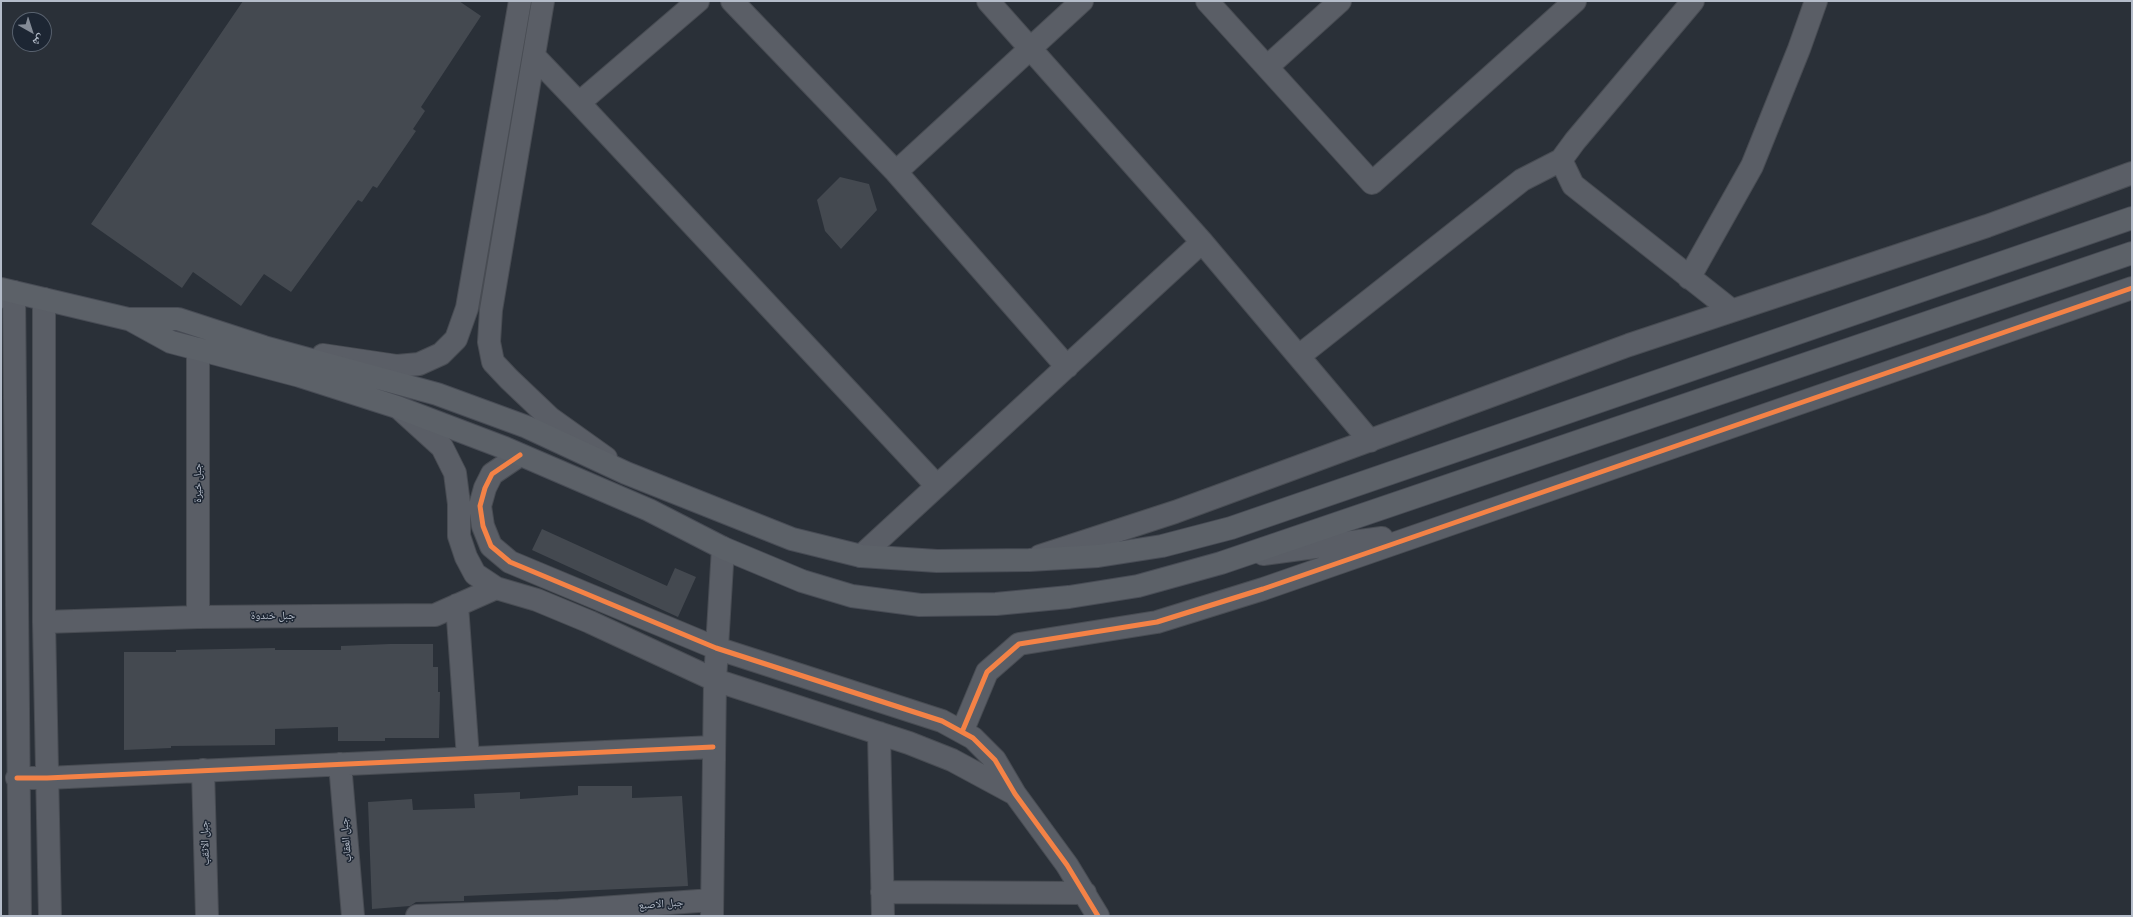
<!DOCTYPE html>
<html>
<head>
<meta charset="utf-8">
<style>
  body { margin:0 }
  #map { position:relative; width:2133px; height:917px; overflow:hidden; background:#2a3038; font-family:Montserrat,"Noto Naskh Arabic",sans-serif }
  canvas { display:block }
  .frame { position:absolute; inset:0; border:2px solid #b4bcc9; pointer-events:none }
  .north { position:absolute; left:12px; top:12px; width:40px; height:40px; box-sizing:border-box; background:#1d2633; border:1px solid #59626f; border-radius:50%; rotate:141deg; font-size:11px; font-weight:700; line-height:16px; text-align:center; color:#b4bcc9 }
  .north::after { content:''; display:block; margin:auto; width:14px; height:18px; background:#848b96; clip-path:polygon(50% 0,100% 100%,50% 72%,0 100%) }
</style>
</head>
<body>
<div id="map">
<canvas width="2133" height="917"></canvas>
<div class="frame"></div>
<div class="north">ش</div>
</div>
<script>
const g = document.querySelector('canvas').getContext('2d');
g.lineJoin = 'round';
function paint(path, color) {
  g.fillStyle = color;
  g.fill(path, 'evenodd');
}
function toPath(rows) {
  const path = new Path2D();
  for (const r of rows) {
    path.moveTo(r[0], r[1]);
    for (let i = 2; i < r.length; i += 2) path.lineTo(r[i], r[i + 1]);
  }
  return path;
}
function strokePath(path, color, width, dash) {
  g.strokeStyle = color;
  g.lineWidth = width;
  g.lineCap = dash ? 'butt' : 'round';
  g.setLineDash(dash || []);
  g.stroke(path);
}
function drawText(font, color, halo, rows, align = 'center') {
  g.font = font + ' Montserrat,"Noto Naskh Arabic",sans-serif';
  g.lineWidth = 3;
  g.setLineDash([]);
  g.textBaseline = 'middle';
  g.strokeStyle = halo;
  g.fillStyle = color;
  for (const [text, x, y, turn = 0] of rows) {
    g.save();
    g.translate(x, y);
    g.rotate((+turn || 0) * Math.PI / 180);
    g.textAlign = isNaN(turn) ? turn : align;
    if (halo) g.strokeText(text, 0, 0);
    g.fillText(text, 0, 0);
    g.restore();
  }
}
paint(toPath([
  [243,1,459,1,481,16,421,107,425,111,413,129,416,131,377,188,373,186,362,202,358,200,291,292,264,274,241,306,193,272,182,288,91,224],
  [840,177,869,184,877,210,841,249,825,231,817,200],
  [542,529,667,586,675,568,696,577,678,617,532,550],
  [390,644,433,644,433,667,438,667,438,692,440,692,439,738,385,738,385,741,338,741,338,727,275,729,275,745,171,746,171,748,124,750,124,652,176,652,176,650,275,648,275,650,341,650,341,646],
  [578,786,632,786,632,798,682,796,688,886,464,896,464,901,416,902,410,906,372,909,368,802,412,799,413,810,475,808,474,794,520,792,520,799,578,795]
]), '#444950');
const minor = toPath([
  [543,1,491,310,489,342,493,362,509,379,550,418,606,458],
  [698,1,579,103,937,486],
  [732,1,896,172,1067,367],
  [988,1,1202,242,1370,441],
  [1207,1,1372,183,1575,1],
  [1693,1,1575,141,1561,160,1573,185,1731,310],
  [534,56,579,103],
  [1267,67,1340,1],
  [896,172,1082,1],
  [1689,278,1752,166,1799,49,1816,1],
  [1,297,14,292,20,916],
  [44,299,44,622,50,916],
  [198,349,198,617],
  [323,355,397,366,419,364,441,354,456,339,467,308,520,1],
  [1299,356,1522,180,1561,160],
  [399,408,442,447,455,473,459,504,459,536,466,557,475,574,496,588,537,600,590,622,715,680,909,743,952,760,1015,794],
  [520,455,492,474,485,488,480,506,483,526,491,546,510,562,716,648,942,721,973,738,995,760,1015,794,1067,865,1098,916],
  [1263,554,1382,538],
  [861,556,1202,242],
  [1040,556,1175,512,1629,345,1987,226,2132,173],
  [457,605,468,758],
  [44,622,198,617,435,615,496,588],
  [962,732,987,672,1019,644,1157,622,1263,589,2132,288],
  [879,733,883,916],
  [340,764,353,916],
  [203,770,207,916],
  [17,778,47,778,713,747],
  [882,892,1085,893],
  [417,916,559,911,712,900],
  [712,916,715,680,723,548]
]);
const major = toPath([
  [1,289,128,319,178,319,264,347,437,394,527,427,626,473,792,539,861,556,937,561,1029,560,1098,556,1162,546,1231,528,2132,218],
  [131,320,171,342,300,376,397,407,505,448,649,510,723,548,802,581,852,596,920,605,996,604,1069,597,1138,586,1221,563,2132,253]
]);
strokePath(minor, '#484c53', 24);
strokePath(major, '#484c55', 24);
strokePath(minor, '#5a5e66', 22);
strokePath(major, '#5c6168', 22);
strokePath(toPath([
  [520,455,492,474,485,488,480,506,483,526,491,546,510,562,716,648,942,721,973,738,995,760,1015,794,1067,865,1098,916],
  [962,732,987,672,1019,644,1157,622,1263,589,2132,288],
  [17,778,47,778,713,747]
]), '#f48246', 5);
drawText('11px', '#b4bcc9', '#1d2633', [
  ["جبل خيرة",198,483,-90],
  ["جبل خندوة",273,616],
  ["جبل العقاب",346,840,-95],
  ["جبل الاثقب",205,843,-92],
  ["جبل الاصبع",661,904,-4]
]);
</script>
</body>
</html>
